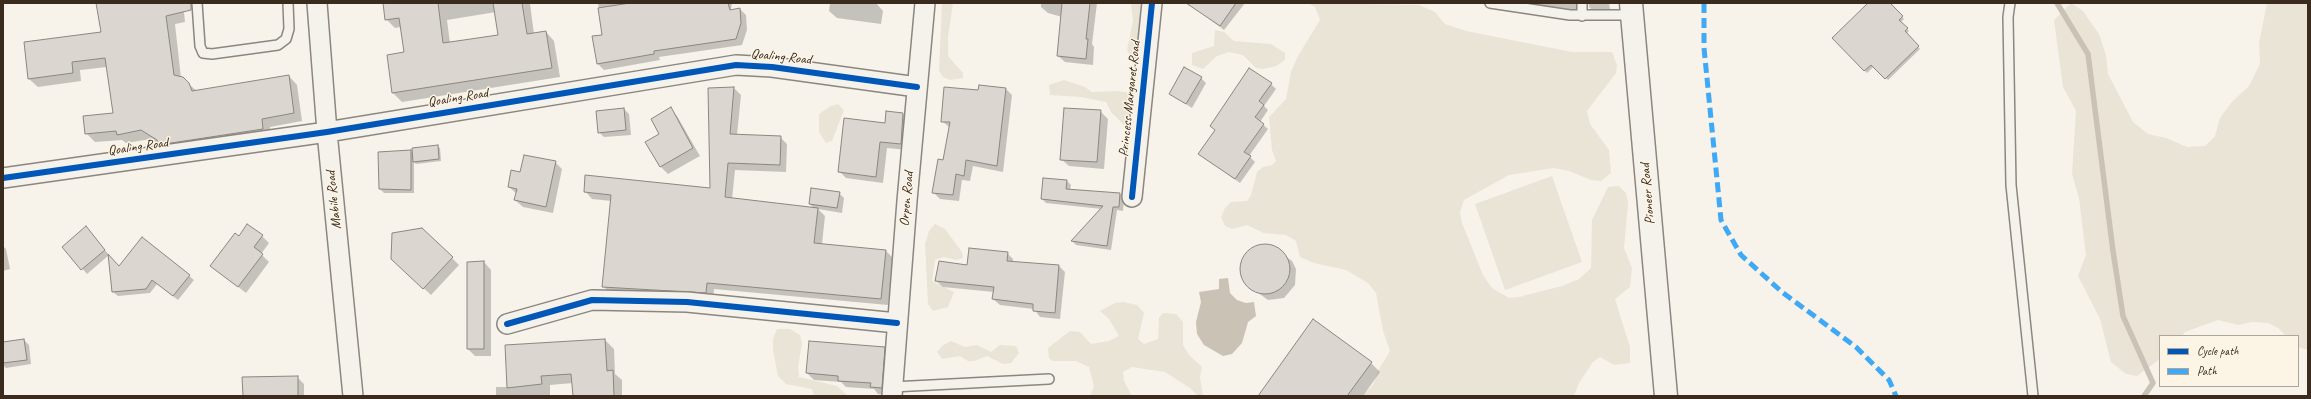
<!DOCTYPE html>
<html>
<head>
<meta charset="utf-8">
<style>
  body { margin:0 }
  #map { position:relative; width:2311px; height:399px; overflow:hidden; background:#f7f3ea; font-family:Caveat,sans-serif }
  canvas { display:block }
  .frame { position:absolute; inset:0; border:4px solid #3b2a1e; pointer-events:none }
  .legend { position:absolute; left:2159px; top:335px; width:140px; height:52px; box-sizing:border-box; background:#fcf5e5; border:1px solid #afa495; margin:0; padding:5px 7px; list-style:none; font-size:12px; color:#3b2a1e }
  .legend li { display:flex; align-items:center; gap:8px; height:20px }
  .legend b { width:20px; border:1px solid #afa495 }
</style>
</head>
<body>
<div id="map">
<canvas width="2311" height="399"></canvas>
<div class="frame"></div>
<ul class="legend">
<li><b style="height:5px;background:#0057b8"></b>Cycle path</li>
<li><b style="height:5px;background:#3fa9f5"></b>Path</li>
</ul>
</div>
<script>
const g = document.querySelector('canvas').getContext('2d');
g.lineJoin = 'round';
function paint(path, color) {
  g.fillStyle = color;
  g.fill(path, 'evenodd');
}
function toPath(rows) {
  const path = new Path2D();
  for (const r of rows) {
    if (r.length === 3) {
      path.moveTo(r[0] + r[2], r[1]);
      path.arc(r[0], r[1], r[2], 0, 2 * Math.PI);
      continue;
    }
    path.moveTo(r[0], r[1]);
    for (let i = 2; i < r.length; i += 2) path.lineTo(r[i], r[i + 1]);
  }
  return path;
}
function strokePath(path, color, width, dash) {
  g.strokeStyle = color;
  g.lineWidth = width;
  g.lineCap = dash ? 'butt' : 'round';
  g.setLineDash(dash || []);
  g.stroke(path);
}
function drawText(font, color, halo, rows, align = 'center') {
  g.font = font + ' Caveat,sans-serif';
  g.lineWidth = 3;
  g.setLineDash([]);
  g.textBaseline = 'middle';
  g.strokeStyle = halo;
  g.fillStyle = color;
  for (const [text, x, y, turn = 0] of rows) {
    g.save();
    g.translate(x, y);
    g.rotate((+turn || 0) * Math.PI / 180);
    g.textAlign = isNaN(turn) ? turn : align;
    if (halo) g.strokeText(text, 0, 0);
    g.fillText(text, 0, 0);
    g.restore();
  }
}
paint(toPath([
  [942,3,953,3,948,37,948,56,963,73,963,78,950,80,943,77,939,71],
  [1131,3,1142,3,1143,19,1141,45,1134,55,1130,55,1127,50,1133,21],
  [1308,3,1419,5,1435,12,1445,24,1466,31,1572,52,1612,52,1617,65,1616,73,1587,111,1590,124,1609,150,1611,173,1601,181,1591,180,1569,171,1554,168,1509,175,1464,200,1460,212,1462,223,1483,275,1492,288,1509,298,1519,297,1562,286,1579,279,1591,268,1592,220,1608,187,1619,186,1626,193,1628,203,1624,248,1632,268,1630,287,1615,299,1630,347,1630,363,1614,365,1600,357,1593,362,1579,383,1574,396,1362,396,1373,385,1379,369,1390,351,1383,331,1376,293,1368,283,1346,270,1314,263,1300,257,1296,241,1286,235,1264,233,1247,225,1232,229,1225,226,1221,217,1225,208,1231,202,1247,201,1251,195,1257,172,1263,167,1272,165,1276,161,1272,150,1269,117,1286,99,1291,72,1298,56,1320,20,1315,7],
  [2071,3,2083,11,2099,34,2106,55,2108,74,2133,122,2148,134,2166,138,2187,147,2205,146,2215,136,2220,118,2231,103,2249,86,2260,64,2259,43,2267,3,2308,3,2308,350,2298,347,2298,336,2286,336,2278,328,2268,323,2252,322,2238,325,2218,320,2185,332,2182,336,2160,336,2160,359,2137,376,2126,374,2111,362,2100,319,2078,276,2086,255,2079,198,2072,174,2076,111,2063,87,2054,20],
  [1215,30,1224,32,1234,41,1271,44,1285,53,1285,60,1276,66,1263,69,1256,68,1243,55,1229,52,1217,56,1203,69,1192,65,1192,53,1214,46],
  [1064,80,1085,87,1092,92,1117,91,1130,93,1135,101,1136,114,1124,125,1111,112,1106,102,1081,97,1050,95,1049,85],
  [838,104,844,110,832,141,826,143,819,132,819,114,831,106],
  [1552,176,1582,262,1505,290,1475,204],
  [935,224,945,229,962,252,963,258,956,260,944,257,935,260,932,281,954,292,948,307,933,311,928,304,925,244,929,231],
  [1123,302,1137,305,1144,313,1138,339,1144,344,1158,339,1159,318,1163,313,1176,314,1183,322,1183,345,1189,355,1202,367,1200,377,1203,396,1198,396,1190,388,1165,372,1132,367,1123,372,1124,381,1132,396,1088,396,1091,394,1094,386,1089,367,1076,361,1053,361,1049,358,1048,348,1070,331,1080,332,1091,344,1109,341,1119,336,1109,319,1100,311,1115,303],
  [777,329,790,329,800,335,802,344,798,367,799,377,837,386,848,396,814,396,812,389,786,384,778,376,773,350,773,339],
  [951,341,965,347,977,345,991,352,1000,345,1016,346,1019,353,1011,363,1003,364,987,356,974,361,968,361,960,356,942,359,937,352,943,345]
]), '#eae4d7');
paint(toPath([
  [1228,278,1230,293,1237,300,1246,303,1254,302,1256,316,1248,322,1242,343,1232,354,1223,356,1204,345,1197,334,1196,322,1201,302,1199,292,1219,289,1219,279]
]), '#cac2b5');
paint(toPath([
  [97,3,183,3,185,22,175,24,181,78,197,91,289,76,297,85,302,121,270,127,271,137,167,153,151,139,126,143,122,140,95,142,86,133,114,114,107,67,80,70,81,81,38,87,29,79,102,33],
  [384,3,537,3,530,4,534,34,546,32,554,41,560,77,402,102,393,93,388,56,405,53,401,27,395,28,386,19],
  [496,12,499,35,450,43,447,20],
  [598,3,625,3,626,5,732,3,731,10,740,9,746,15,747,30,742,45,659,57,660,60,604,70,598,64,603,36],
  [830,3,876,3,883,11,881,24,837,18,829,11],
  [1041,3,1097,3,1092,44,1094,47,1093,65,1065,62,1058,56,1062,17,1048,13,1041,7],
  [1198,3,1245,3,1224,30,1195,8],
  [1530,3,1584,3,1580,13,1534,7],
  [1589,3,1609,3,1610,9,1593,11,1589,7],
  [1869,3,1889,3,1904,19,1901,22,1909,31,1906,34,1920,49,1888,80,1874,66,1867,73,1833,38],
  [1201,78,1206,83,1192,108,1170,94],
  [1271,84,1276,89,1264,106,1268,110,1260,122,1268,129,1249,156,1255,162,1240,183,1199,154],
  [734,88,741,95,737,135,780,137,787,144,786,172,735,170,732,199,814,209,810,204,839,193,844,198,842,213,818,209,825,216,822,244,886,251,893,258,888,305,714,289,713,300,611,294,604,287,612,201,592,199,585,191,711,189],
  [1006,89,1012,95,1003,172,973,166,970,181,962,180,959,201,940,199,933,192,943,161,950,128,942,121,979,91],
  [624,109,629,114,631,135,604,137,599,132],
  [670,109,677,116,700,156,668,174,661,167,660,134],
  [1100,111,1108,119,1104,169,1069,166,1061,159],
  [903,114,909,120,907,150,887,148,883,183,846,178,839,171,886,124],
  [437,146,440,148,441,161,416,164,414,162,414,193,384,193,380,189,379,153,410,151,414,154],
  [555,162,562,169,553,213,523,207,515,200,517,194,509,187,521,173],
  [1067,181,1071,185,1070,190,1120,194,1124,198,1123,211,1117,210,1111,250,1076,245,1072,241,1102,209,1046,203,1042,199],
  [91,233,109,255,87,274,63,247],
  [262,236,269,243,261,254,269,262,246,293,211,266,239,237],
  [1270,245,1292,261,1296,269,1295,285,1284,298,1268,300,1246,284,1241,268,1243,260,1254,247],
  [3,246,6,249,10,269,3,271],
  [1007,253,1013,259,1013,262,1059,266,1065,272,1060,319,1040,317,1034,309,1000,305,993,299,994,292,943,287,936,281],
  [452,258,459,265,431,295,400,266],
  [484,262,491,270,491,356,475,356,468,349,468,263],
  [119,267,189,276,194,280,178,300,157,284,150,293,118,296,113,292],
  [24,340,29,345,31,364,6,368,3,365,3,343],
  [605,340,614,349,615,374,622,380,622,396,574,396,573,383,550,385,550,396,496,396,496,387,508,387],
  [884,348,891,355,888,395,878,394,874,389,846,387,841,382,814,380,807,373],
  [1371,363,1380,372,1363,396,1259,396],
  [297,377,304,384,304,396,244,396]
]), '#0003');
strokePath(toPath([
  [2057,3,2088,54,2113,251,2123,316,2153,383,2144,396]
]), '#cac2b5', 5.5);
const building = toPath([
  [96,3,191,3,191,10,166,16,174,75,183,77,189,83,192,91,289,75,294,113,262,119,263,129,158,145,157,140,141,130,117,135,116,131,85,134,83,116,113,113,105,58,72,62,73,73,28,79,24,42,101,32,96,3],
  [383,3,438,3,443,43,498,35,493,3,522,3,527,34,546,31,552,68,392,93,387,55,404,52,399,18,385,20,383,3],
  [630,3,728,3,730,10,740,8,741,23,736,39,654,51,654,54,597,64,592,36,602,35,598,8,630,3],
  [1062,3,1090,3,1086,39,1088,39,1086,59,1057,56,1062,3],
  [1186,3,1236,3,1220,26,1186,3],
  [1868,3,1890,3,1903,16,1899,20,1908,28,1905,31,1919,46,1885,79,1871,65,1864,71,1832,38,1868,3],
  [1184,67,1202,77,1186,104,1169,94,1184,67],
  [1249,68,1272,83,1259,101,1264,105,1255,117,1264,124,1244,152,1251,156,1235,179,1198,154,1215,130,1210,126,1249,68],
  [979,85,1006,88,997,166,966,160,964,176,956,174,953,195,932,193,938,159,943,160,950,122,941,122,944,87,978,90,979,85],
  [734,87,730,134,781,136,780,165,728,163,725,197,818,208,814,243,886,250,881,299,707,283,706,293,602,287,611,195,584,192,585,175,710,188,708,88,734,87],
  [671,107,693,148,660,167,645,142,659,134,651,119,671,107],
  [624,108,626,130,598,133,596,111,624,108],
  [1064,108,1101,110,1097,162,1060,160,1064,108],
  [886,111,903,113,901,144,880,142,876,177,838,172,844,118,885,123,886,111],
  [438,145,439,159,413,162,412,148,438,145],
  [411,150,411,190,379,189,378,152,411,150],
  [524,155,556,161,546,207,514,200,517,189,508,187,511,170,520,172,524,155],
  [1043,178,1067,180,1066,189,1120,193,1119,207,1113,207,1107,246,1071,241,1103,206,1041,199,1043,178],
  [811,188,840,192,837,208,809,204,811,188],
  [247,224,263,235,254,247,263,254,238,287,210,266,235,233,239,236,247,224],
  [86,226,105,250,81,270,62,247,86,226],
  [422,228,453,257,423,289,391,259,392,233,422,228],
  [142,237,190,275,173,296,152,280,146,289,112,292,108,254,119,266,142,237],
  [1265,269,25],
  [969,248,1008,252,1007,261,1059,265,1055,313,1033,311,1033,304,992,299,994,287,935,281,939,261,967,265,969,248],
  [484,261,484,349,467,349,467,262,484,261],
  [1313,319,1372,362,1347,396,1258,396,1313,319],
  [24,339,27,360,3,363,3,342,24,339],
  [605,339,607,371,613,370,614,396,573,396,571,374,541,376,542,384,507,388,505,345,605,339],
  [809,341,885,347,882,388,870,387,871,383,838,381,838,376,806,373,809,341],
  [298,376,298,396,243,396,242,377,298,376]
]);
paint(building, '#dbd7d0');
strokePath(building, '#8b867f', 1);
const service = toPath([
  [197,3,200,46,203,53,212,54,278,45,286,39,289,29,288,3],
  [1490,3,1570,15,1632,15],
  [2010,3,2008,17,2011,185,2033,396],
  [1582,16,1582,3],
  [892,387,1049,379]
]);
const minor = toPath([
  [317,3,327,132,353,396],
  [3,178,327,132,736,65,772,67,917,87],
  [1132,197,1152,3],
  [507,324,592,300,687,302,897,323],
  [892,396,907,201,925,3]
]);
const secondary = toPath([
  [1631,3,1666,396]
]);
strokePath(service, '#8b867f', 12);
strokePath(minor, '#8b867f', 22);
strokePath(secondary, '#8b867f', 25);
strokePath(service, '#f5f2ec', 9);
strokePath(minor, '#f5f2ec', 19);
strokePath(secondary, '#f5f2ec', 22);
strokePath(toPath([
  [1704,3,1704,48,1721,220,1741,255,1782,292,1856,347,1889,380,1896,396]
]), '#3fa9f5', 5, [10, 5]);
strokePath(toPath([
  [3,178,327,132,736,65,772,67,917,87],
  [1132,197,1152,3],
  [507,324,592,300,687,302,897,323]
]), '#0057b8', 6);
drawText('14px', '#3b2a1e', '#fcf5e5', [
  ["Qoaling Road",781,57,6],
  ["Qoaling Road",458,98,-9],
  ["Princess Margaret Road",1130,99,-84],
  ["Qoaling Road",138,147,-8],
  ["Pioneer Road",1648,194,-95],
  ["Orpen Road",907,199,-85],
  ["Mabile Road",334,200,-96]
]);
</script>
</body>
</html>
